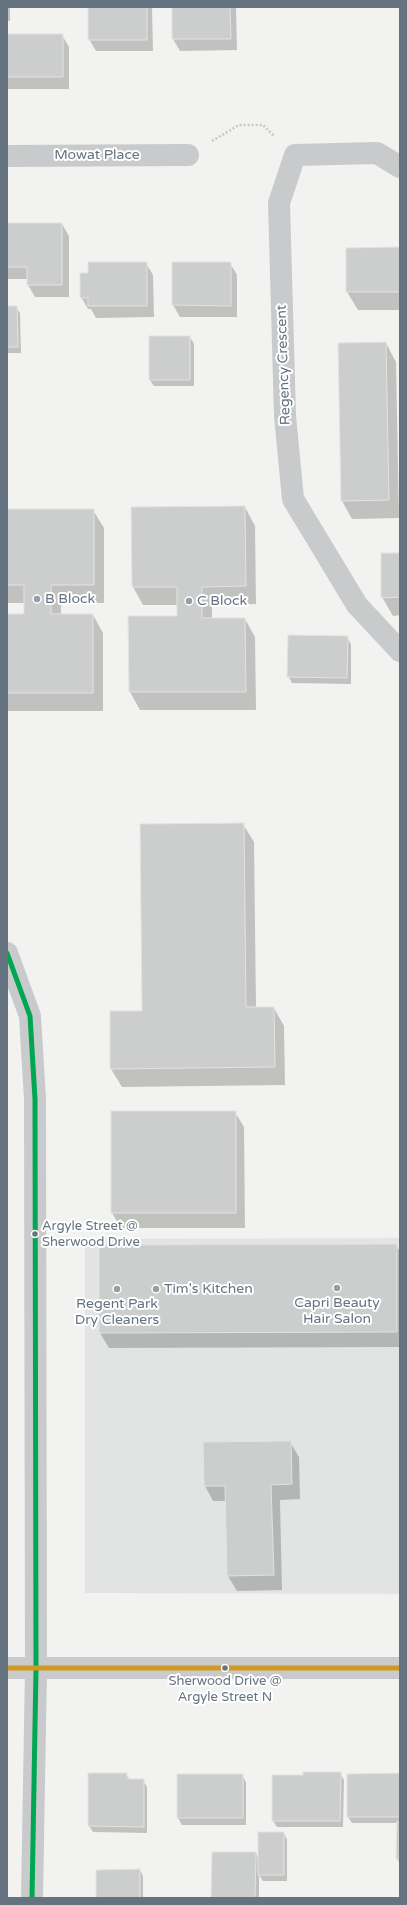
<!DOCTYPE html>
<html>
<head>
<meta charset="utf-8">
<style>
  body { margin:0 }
  #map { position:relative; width:407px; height:1905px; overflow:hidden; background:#f2f3f1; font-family:"Varela Round",sans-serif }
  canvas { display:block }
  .frame { position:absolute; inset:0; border:8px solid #65727f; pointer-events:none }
</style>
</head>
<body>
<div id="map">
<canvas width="407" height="1905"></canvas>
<div class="frame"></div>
</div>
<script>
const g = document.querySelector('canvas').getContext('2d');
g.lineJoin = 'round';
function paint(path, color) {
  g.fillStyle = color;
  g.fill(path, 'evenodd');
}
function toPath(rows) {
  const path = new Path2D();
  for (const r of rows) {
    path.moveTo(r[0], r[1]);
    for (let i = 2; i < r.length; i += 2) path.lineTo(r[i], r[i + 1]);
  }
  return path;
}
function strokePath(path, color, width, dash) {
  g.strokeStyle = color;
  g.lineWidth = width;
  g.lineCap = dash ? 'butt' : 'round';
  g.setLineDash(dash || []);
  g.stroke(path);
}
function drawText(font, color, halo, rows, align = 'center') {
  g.font = font + ' "Varela Round",sans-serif';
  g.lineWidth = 4;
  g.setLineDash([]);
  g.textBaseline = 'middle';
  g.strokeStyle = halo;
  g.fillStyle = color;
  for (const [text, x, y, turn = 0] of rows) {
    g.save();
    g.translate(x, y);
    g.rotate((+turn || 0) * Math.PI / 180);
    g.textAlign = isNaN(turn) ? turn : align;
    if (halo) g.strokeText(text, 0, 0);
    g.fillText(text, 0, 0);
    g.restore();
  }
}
paint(toPath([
  [400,1238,400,1594,85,1593,85,1239]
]), '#e2e4e3');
paint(toPath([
  [7,7,10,7,10,21,7,21],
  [89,7,152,7,153,51,96,51,89,39],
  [173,7,236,7,237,50,180,51,173,39],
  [7,35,62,35,69,47,69,89,7,89],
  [7,224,62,224,69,236,69,297,35,297,28,285,28,279,7,279],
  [400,248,400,310,358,310,347,292],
  [146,263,153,275,154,317,96,318,91,309,88,309,81,297],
  [230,263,237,275,237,317,180,317,173,305],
  [7,307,16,307,20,313,21,353,7,353],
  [190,337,194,344,194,386,154,386,150,380],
  [386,343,396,362,399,518,352,519,342,501,340,344],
  [245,507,255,526,256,604,212,605,212,619,245,619,255,637,256,710,140,710,130,692,178,617,178,605,143,605,133,587],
  [7,510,93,510,104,528,104,603,61,603,61,615,93,615,103,633,103,711,7,711,7,615,25,615,25,603,7,603],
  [400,554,400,615,393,616,382,597],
  [347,637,351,644,351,684,292,683,288,676],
  [243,824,254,842,256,1008,274,1008,284,1026,285,1085,122,1087,111,1069],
  [235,1112,244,1127,245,1228,121,1228,112,1213],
  [396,1245,400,1252,400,1347,109,1348,100,1333],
  [290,1442,299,1457,300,1499,280,1500,282,1590,237,1591,228,1576,226,1501,213,1501,205,1486,204,1443],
  [340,1773,344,1780,343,1827,277,1827,273,1821],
  [126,1774,130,1780,143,1780,147,1787,147,1833,93,1832,89,1826],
  [400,1774,400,1864,397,1859,398,1823,352,1823,348,1817],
  [178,1775,242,1775,246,1782,246,1825,182,1825,178,1818],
  [284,1833,287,1840,287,1881,263,1881,259,1875,259,1898,212,1898,256,1853,259,1860],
  [140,1870,143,1876,143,1898,97,1898]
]), '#0003');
const building = toPath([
  [88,7,147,7,147,40,88,40,88,7],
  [172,7,230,7,231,39,172,39,172,7],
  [7,34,63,34,63,77,7,77,7,34],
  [7,223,62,223,62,285,27,285,27,267,7,267,7,223],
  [400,247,400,292,346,292,346,248,400,247],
  [88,262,147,262,147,306,88,306,88,298,80,298,80,273,88,273,88,262],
  [172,262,231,262,231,306,172,305,172,262],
  [7,306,17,306,18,347,7,347,7,306],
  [149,336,190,336,190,380,149,380,149,336],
  [386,342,389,500,341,501,338,343,386,342],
  [245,506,246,586,202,587,202,618,245,618,246,692,129,692,128,616,177,616,177,587,132,587,131,507,245,506],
  [7,509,94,509,94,585,51,585,51,614,93,614,93,693,7,693,7,614,24,614,24,585,7,585,7,509],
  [381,553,400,553,400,597,381,598,381,553],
  [288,635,348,636,347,678,287,677,288,635],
  [244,823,246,1007,274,1007,275,1067,110,1069,110,1011,142,1011,140,824,244,823],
  [111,1111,236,1111,236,1213,111,1213,111,1111],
  [397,1244,397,1332,99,1333,99,1245,397,1244],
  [291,1441,292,1484,271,1485,274,1575,227,1576,225,1486,204,1486,203,1442,291,1441],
  [303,1772,341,1772,340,1821,272,1821,272,1775,303,1775,303,1772],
  [88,1773,127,1773,127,1779,144,1779,144,1827,88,1826,88,1773],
  [400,1773,400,1817,347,1817,347,1774,400,1773],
  [177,1774,243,1774,243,1818,177,1818,177,1774],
  [397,1822,400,1822,400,1859,396,1859,397,1822],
  [258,1832,284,1832,284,1875,258,1875,258,1832],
  [212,1852,256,1852,255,1898,211,1898,212,1852],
  [140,1869,140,1898,96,1898,96,1870,140,1869]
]);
paint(building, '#cccdcd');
strokePath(building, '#e2e2e1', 1);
strokePath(toPath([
  [212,141,239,125,263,125,274,136]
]), '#c7c8c7', 2.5, [2, 2]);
strokePath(toPath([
  [7,156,188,155],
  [400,167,377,153,295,155,279,203,285,416,293,499,357,605,400,651],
  [7,953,30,1016,35,1099,36,1669,32,1898],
  [7,1668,400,1668]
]), '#c8cacb', 22);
strokePath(toPath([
  [7,953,30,1016,35,1099,36,1669,32,1898]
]), '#00a651', 5);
strokePath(toPath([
  [7,1668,400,1668]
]), '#d29920', 5);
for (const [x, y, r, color] of [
  [37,599,4,"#969fa7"],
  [189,601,4,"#969fa7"],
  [35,1234,3.5,"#65727f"],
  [337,1288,4,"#969fa7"],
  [117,1289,4,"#969fa7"],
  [156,1289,4,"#969fa7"],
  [225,1668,3.5,"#65727f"]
]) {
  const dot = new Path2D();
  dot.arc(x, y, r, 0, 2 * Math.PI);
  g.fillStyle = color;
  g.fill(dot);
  strokePath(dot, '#fff', 1.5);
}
drawText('13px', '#65727f', '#fff', [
  ["Argyle Street @",42,1227],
  ["Sherwood Drive",42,1243],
  ["Sherwood Drive @",225,1682,"center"],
  ["Argyle Street N",225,1698,"center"]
], 'left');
drawText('14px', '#65727f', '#fff', [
  ["Mowat Place",97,155],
  ["Regency Crescent",284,365,-92]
]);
drawText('14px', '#65727f', '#fff', [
  ["B Block",45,599],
  ["C Block",197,601],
  ["Tim's Kitchen",164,1289],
  ["Capri Beauty",337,1303,"center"],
  ["Hair Salon",337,1319,"center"],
  ["Regent Park",117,1304,"center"],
  ["Dry Cleaners",117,1320,"center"]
], 'left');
</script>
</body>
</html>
